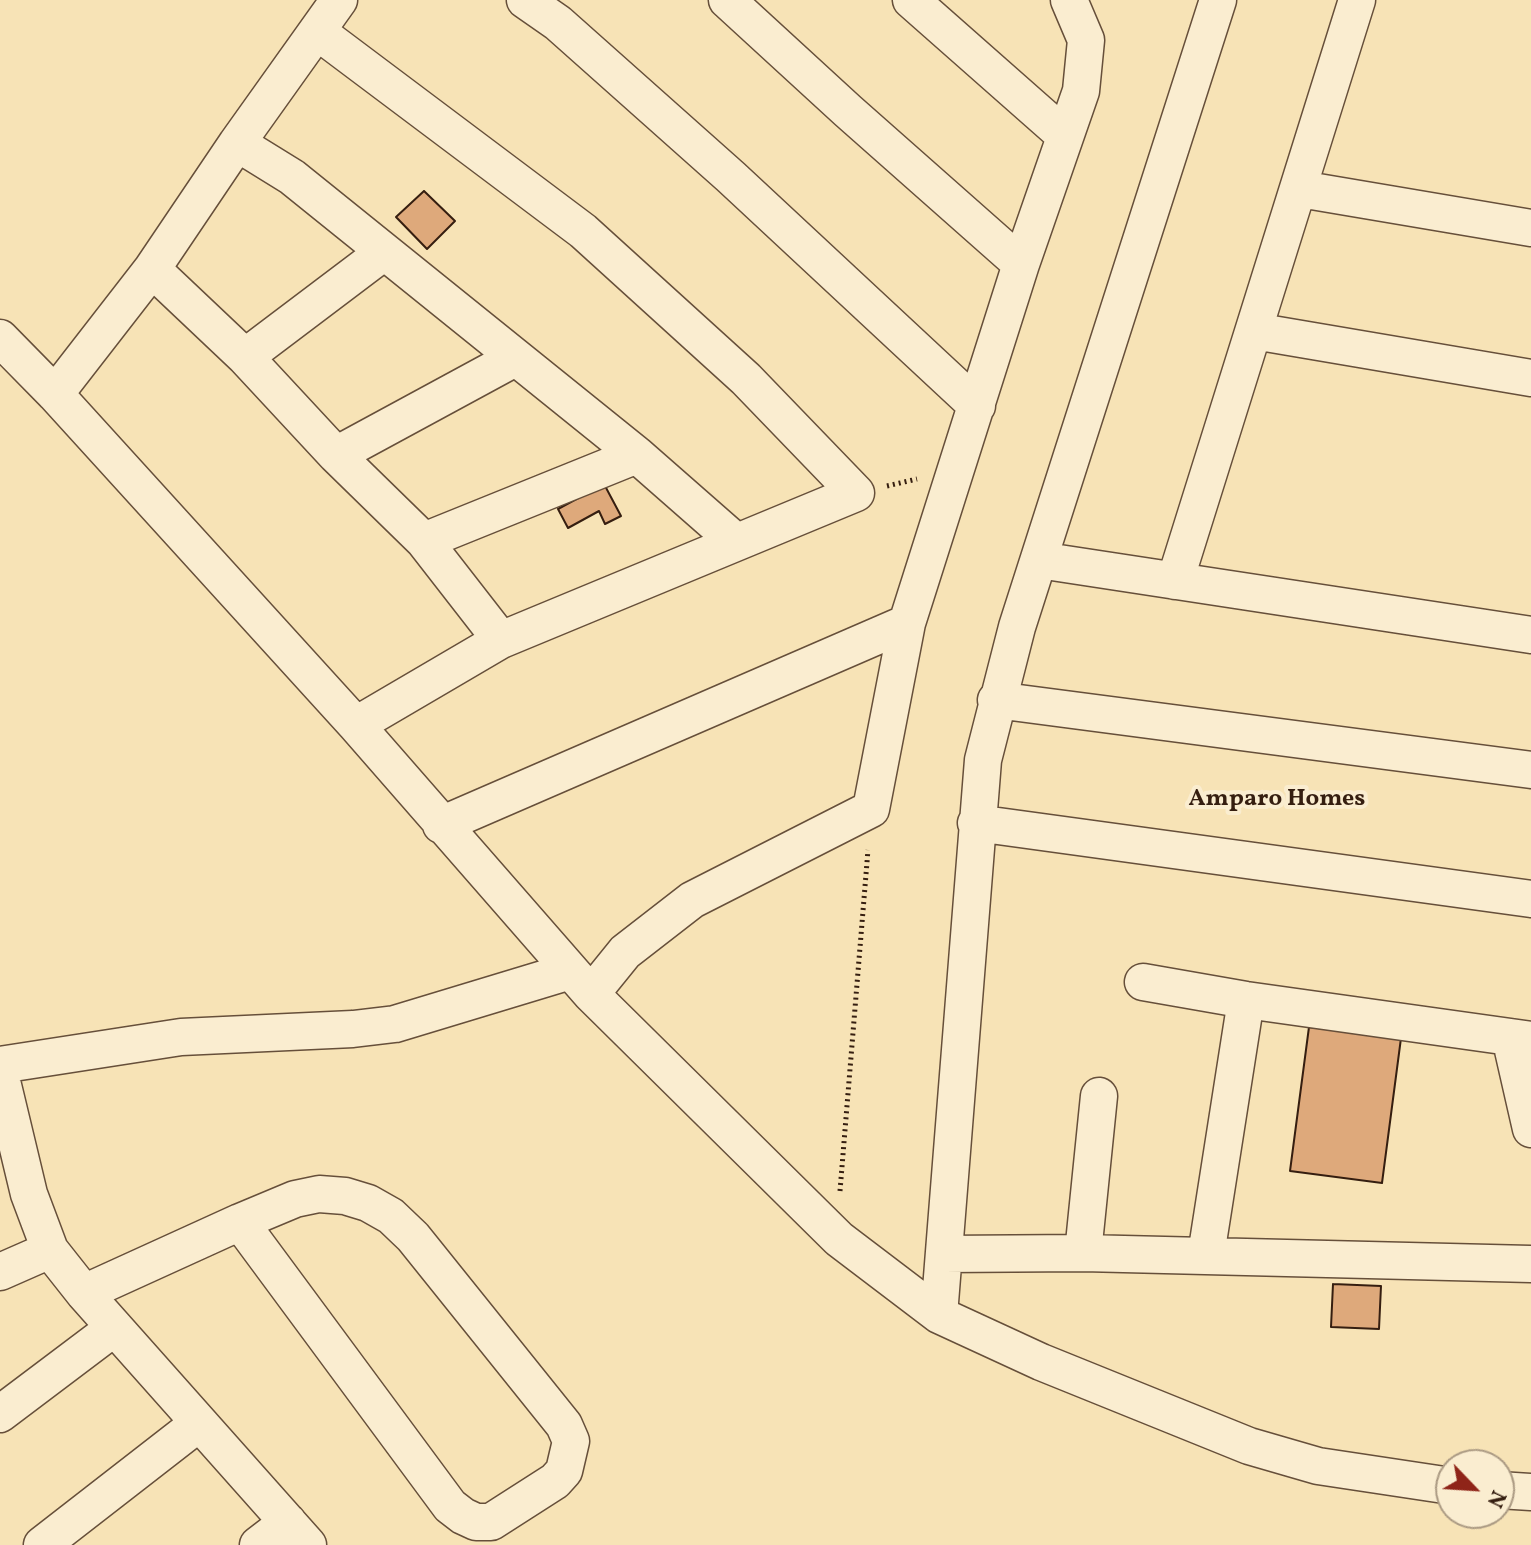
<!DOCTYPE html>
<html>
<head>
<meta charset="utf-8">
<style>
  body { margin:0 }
  #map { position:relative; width:1531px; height:1545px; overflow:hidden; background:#f7e3b6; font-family:Vollkorn,serif }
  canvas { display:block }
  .north { position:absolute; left:1435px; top:1449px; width:80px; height:80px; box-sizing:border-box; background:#faedd0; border:2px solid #ab9a83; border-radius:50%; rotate:115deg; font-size:22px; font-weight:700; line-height:32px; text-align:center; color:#351e10 }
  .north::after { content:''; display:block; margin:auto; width:28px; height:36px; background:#8f2418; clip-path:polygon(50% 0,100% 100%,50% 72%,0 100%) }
</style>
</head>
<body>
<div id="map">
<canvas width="1531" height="1545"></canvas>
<div class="north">N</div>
</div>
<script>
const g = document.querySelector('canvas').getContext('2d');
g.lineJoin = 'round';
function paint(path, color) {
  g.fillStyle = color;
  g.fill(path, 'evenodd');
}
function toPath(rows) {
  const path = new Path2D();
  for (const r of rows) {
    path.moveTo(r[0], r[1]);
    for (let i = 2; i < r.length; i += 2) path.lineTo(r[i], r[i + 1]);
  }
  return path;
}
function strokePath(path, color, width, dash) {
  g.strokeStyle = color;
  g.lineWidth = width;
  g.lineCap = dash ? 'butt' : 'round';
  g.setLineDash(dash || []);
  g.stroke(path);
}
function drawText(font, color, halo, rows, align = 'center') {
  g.font = font + ' Vollkorn,serif';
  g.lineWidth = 8;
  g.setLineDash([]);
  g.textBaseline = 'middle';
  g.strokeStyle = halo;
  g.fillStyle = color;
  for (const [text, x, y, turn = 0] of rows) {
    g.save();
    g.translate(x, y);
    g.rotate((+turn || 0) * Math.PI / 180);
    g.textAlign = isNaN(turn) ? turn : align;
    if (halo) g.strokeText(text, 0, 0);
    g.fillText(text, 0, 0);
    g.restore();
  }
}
const building = toPath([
  [424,191,455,221,427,249,396,217,424,191],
  [604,484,621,516,605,524,599,511,568,528,558,509,604,484],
  [1309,1027,1401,1038,1382,1183,1290,1171,1309,1027],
  [1333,1284,1381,1286,1379,1329,1331,1327,1333,1284]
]);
paint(building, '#dea97b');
strokePath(building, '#351e10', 2);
const street = toPath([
  [525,0,558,23,731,177,977,406],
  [727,0,848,111,1021,264],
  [911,0,1064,135],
  [318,32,583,231,746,379,856,493,501,640,356,725],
  [237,143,292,177,637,455,735,541],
  [1300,189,1531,228],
  [152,269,245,357,336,455,424,541,501,640],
  [1254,331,1531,378],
  [0,338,55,394,356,725,591,994,839,1239,939,1315,1041,1362,1249,1446,1318,1466,1451,1486],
  [245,357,384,252],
  [55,394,152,269,237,143,339,0],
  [336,455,515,358],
  [424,541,637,455],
  [1039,560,1531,635],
  [1175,581,1357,0],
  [996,700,1531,770],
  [976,823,1531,899],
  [441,825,907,623],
  [1143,982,1246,1000,1531,1040],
  [591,994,625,952,692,900,871,809,907,623,1021,264,1081,91,1086,40,1069,0],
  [1510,1037,1531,1129],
  [0,1065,181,1037,353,1029,395,1024,570,971],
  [0,1073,29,1194,50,1250,84,1293,308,1545],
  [1083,1253,1099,1096],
  [944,1254,1083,1253,1531,1264],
  [1206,1255,1246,1000],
  [0,1272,50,1250],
  [84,1293,240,1222,295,1199,319,1194,345,1196,368,1203,391,1216,413,1237,564,1425,571,1441,564,1471,555,1481,491,1522,476,1522,463,1516,450,1506,240,1222],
  [939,1315,983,760,1017,627,1218,0],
  [0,1414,114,1328],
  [1499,1490,1531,1492],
  [42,1545,199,1423],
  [258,1545,288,1522]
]);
strokePath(street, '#664f3a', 39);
strokePath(toPath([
  [887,486,917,479],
  [840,1191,868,850]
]), '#351e10', 5, [2, 4]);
strokePath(street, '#faedd0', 36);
drawText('bold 24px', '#351e10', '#faedd0', [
  ["Amparo Homes",1277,801]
]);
</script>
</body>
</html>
